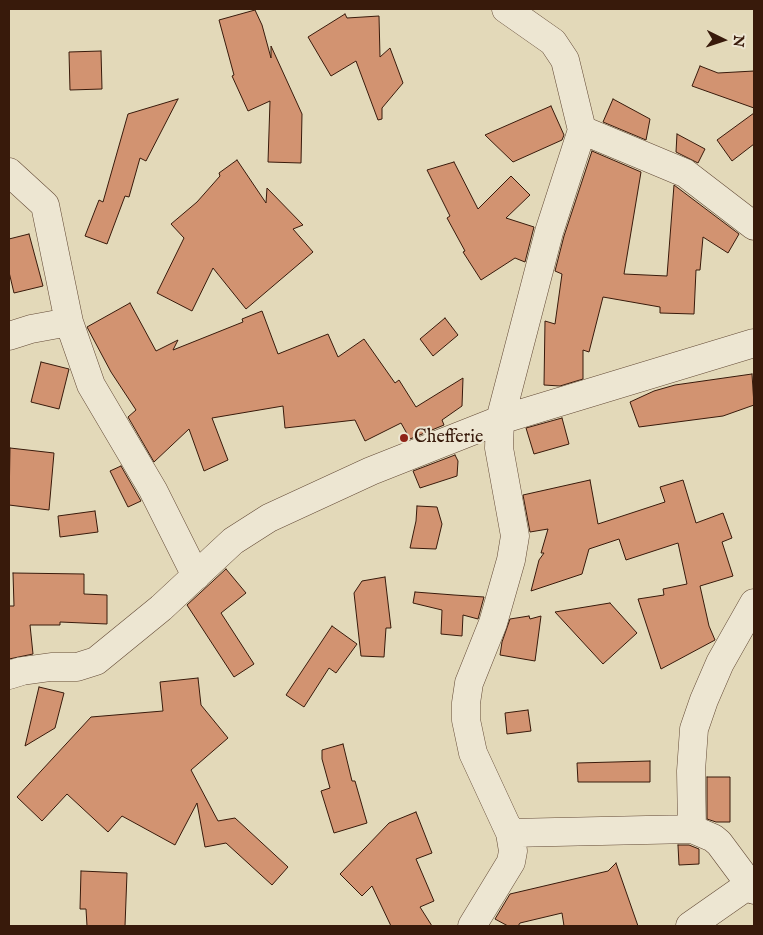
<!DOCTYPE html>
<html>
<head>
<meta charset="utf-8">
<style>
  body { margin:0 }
  #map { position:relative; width:763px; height:935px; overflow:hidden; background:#e3d9b9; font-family:"IM FELL English",serif }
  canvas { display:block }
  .frame { position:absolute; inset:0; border:10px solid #381a0b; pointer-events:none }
  .north { position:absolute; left:698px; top:15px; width:50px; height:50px; -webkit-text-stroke:4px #ede6d2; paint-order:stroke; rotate:94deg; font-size:14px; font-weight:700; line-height:20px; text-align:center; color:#381a0b }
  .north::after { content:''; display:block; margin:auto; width:18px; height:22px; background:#381a0b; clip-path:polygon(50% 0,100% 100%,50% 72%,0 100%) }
</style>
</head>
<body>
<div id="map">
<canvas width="763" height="935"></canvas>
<div class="frame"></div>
<div class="north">N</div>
</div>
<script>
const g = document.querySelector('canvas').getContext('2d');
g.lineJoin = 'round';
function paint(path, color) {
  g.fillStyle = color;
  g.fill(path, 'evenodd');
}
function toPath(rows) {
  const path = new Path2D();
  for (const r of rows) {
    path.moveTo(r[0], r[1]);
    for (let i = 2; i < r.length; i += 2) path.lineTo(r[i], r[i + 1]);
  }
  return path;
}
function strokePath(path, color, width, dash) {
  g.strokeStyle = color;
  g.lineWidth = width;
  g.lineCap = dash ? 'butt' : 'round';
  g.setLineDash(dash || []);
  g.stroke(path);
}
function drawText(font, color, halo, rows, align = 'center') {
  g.font = font + ' "IM FELL English",serif';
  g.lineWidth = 4;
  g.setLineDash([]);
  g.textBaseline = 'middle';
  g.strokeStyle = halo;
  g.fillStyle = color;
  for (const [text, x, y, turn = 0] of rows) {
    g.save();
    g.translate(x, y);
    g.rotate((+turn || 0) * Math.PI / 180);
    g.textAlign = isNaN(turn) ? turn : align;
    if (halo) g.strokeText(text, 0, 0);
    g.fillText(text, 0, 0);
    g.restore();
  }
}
const building = toPath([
  [255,10,262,25,271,58,271,46,302,114,301,163,268,162,270,101,248,111,232,76,234,75,219,20,255,10],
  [345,14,347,18,379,16,380,57,390,48,403,83,382,108,382,119,378,120,356,61,331,76,308,37,345,14],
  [101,51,102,89,70,90,69,52,101,51],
  [700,66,718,73,754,71,754,108,692,86,700,66],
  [178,99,146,161,140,158,129,197,125,196,107,244,85,236,99,200,103,202,128,114,178,99],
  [613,99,650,119,646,140,603,122,613,99],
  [551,106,564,135,562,140,513,162,485,135,551,106],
  [754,113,754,144,732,161,717,140,754,113],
  [677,134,705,149,698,163,676,152,677,134],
  [592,151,641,172,624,274,667,276,674,185,739,234,728,253,703,237,700,270,696,270,694,314,660,313,660,307,603,297,589,352,583,350,583,379,560,386,544,385,545,321,555,324,562,274,555,271,564,236,592,151],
  [237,160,266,203,267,188,303,225,293,229,313,252,246,309,213,268,192,311,157,293,184,238,171,224,197,202,220,176,219,173,237,160],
  [454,162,478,209,511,176,530,195,506,218,534,227,525,262,515,258,481,280,463,252,465,251,447,218,450,216,427,170,454,162],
  [29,234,43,286,14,293,9,272,9,239,29,234],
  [130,303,156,351,178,340,173,350,243,322,242,319,262,311,278,354,328,334,338,357,364,339,395,383,399,380,416,407,463,378,462,406,442,420,444,425,410,439,401,423,365,441,355,420,285,428,283,406,212,418,228,460,204,471,189,429,154,462,128,417,136,410,111,372,87,327,130,303],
  [445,318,458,335,433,356,420,339,445,318],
  [41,362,69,369,59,409,31,402,41,362],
  [752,374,754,405,723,416,639,427,630,402,654,391,675,385,752,374],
  [562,418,569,444,534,454,526,428,562,418],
  [10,448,54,453,49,510,9,505,10,448],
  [455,455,458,461,457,476,420,488,413,471,455,455],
  [121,466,141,501,128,507,110,471,121,466],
  [590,480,598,524,665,502,660,487,683,480,696,523,723,513,732,538,722,542,733,576,700,586,709,626,715,640,661,669,638,599,664,595,663,589,687,584,678,543,626,560,619,539,589,549,582,574,531,591,539,560,544,553,541,553,548,529,530,532,523,495,590,480],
  [417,506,437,507,442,524,436,549,410,548,416,521,417,506],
  [95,511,98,532,60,537,58,516,95,511],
  [226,569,246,593,221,613,254,664,234,677,187,605,226,569],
  [13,573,84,574,84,594,107,595,107,624,60,622,60,625,30,625,33,654,9,659,9,606,14,606,13,573],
  [385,577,391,628,386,628,384,657,361,656,354,593,362,581,385,577],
  [415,592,454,595,484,597,478,619,463,615,462,636,441,634,442,610,413,603,415,592],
  [610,603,637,633,603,664,555,612,610,603],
  [529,616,530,619,541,616,535,661,500,655,502,642,510,619,529,616],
  [332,626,357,644,336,673,329,668,304,707,286,695,332,626],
  [198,678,201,705,228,738,191,770,218,821,235,818,288,867,272,885,226,843,205,847,197,803,175,845,122,816,108,832,67,794,42,821,17,797,91,717,163,711,160,682,198,678],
  [39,687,64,693,55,728,25,746,39,687],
  [528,710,531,731,507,734,505,713,528,710],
  [343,744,352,781,355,781,367,823,334,833,321,791,330,788,322,759,322,750,343,744],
  [650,761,650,782,578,782,577,763,650,761],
  [707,777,730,777,730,822,716,822,707,819,707,777],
  [416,812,432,853,416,859,434,901,420,907,432,926,391,926,372,886,362,896,340,874,389,823,416,812],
  [678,845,689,845,699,849,699,864,679,865,678,845],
  [616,863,638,926,564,926,562,913,520,923,518,926,508,926,495,919,510,894,608,871,616,863],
  [81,871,127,873,125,926,87,926,86,909,80,909,81,871]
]);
paint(building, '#d29371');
strokePath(building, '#381a0b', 1);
const minor = toPath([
  [582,130,685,173,754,226],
  [9,172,45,205,69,322,91,385,153,490,196,576],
  [9,336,31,329,69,322],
  [9,675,22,671,51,667,77,667,96,661,161,608,233,541,269,518,371,471,500,420,754,343],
  [692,829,691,771,694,729,704,700,720,663,754,603],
  [510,833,692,829,713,838,719,843,754,890],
  [472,926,511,862,513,851,510,833,473,753,466,720,466,703,469,683,493,623,511,560,515,536,499,448,500,420,549,232,582,130,565,60,553,42,506,9],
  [690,926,750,884]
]);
strokePath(minor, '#634a36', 29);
strokePath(minor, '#ede6d2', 28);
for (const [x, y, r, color] of [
  [404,438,5,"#8f2418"]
]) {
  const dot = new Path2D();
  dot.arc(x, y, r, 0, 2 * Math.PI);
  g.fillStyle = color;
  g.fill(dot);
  strokePath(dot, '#ede6d2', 2);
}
drawText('18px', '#381a0b', '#ede6d2', [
  ["Chefferie",414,438]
], 'left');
</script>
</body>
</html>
